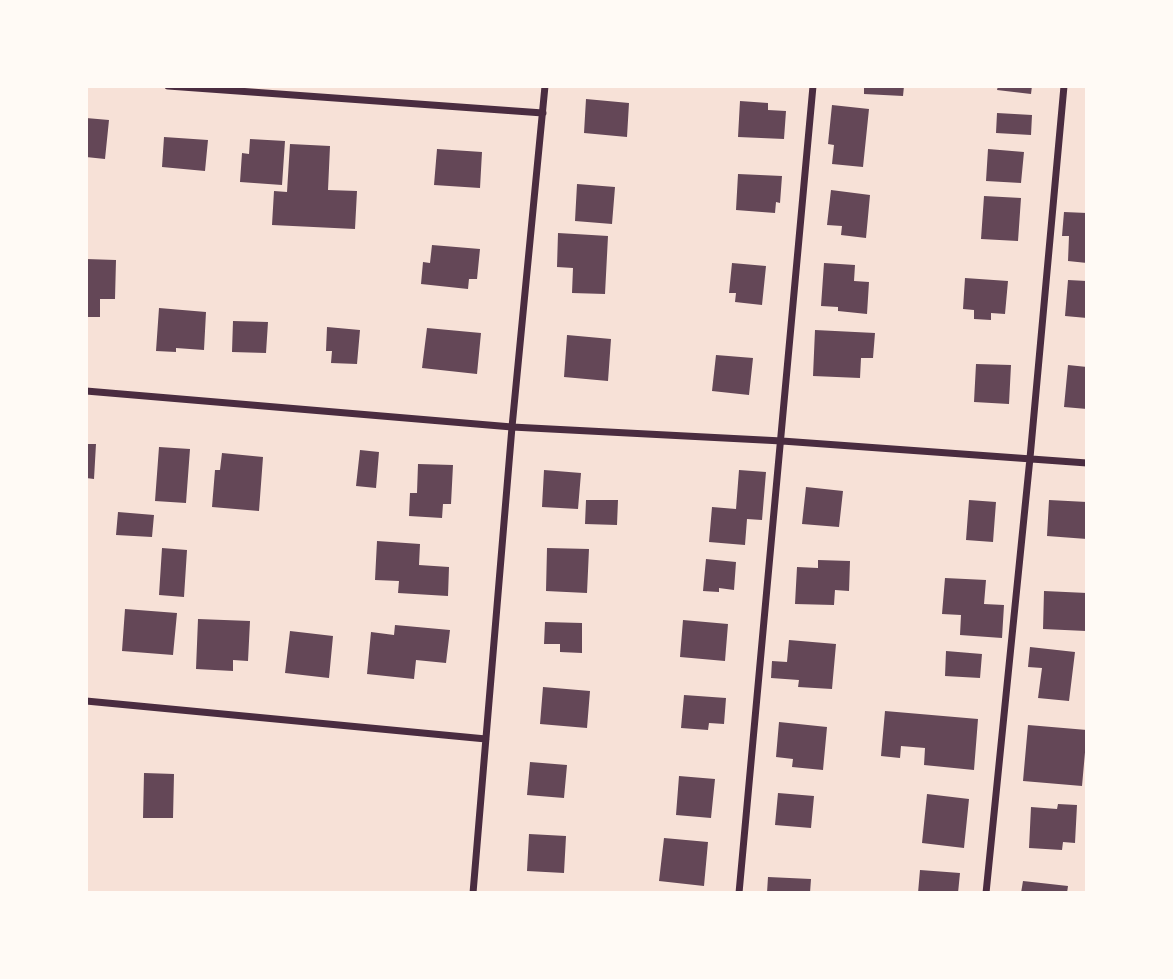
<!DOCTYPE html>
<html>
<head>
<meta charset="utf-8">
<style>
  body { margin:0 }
  #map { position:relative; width:1173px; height:979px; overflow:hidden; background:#f7e1d7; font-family:"Fira Sans",sans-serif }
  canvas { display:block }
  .frame { position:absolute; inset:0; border:88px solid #fffaf5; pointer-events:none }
</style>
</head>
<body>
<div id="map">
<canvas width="1173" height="979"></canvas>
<div class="frame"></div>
</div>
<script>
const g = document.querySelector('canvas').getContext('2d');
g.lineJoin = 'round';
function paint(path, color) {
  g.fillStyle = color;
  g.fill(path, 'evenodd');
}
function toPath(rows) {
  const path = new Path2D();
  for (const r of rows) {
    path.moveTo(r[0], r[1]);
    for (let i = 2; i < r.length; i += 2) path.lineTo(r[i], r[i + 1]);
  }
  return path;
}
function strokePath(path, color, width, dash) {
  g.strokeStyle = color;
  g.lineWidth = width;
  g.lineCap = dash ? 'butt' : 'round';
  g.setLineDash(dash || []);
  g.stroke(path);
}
paint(toPath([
  [864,86,904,86,903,96,864,94],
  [998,86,1032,86,1031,94,997,90],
  [586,99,629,103,627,137,584,133],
  [740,101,768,103,768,110,786,111,784,139,738,137],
  [832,105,869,109,863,167,832,164,834,145,828,144],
  [997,113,1032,115,1031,135,996,133],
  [86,118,109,120,105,159,86,157],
  [164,137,208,140,205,171,162,167],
  [250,139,285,141,282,185,240,182,242,153,249,154],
  [290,144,330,146,328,190,357,191,355,229,272,225,274,191,287,192],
  [437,149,482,152,480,188,434,185],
  [988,149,1024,152,1021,183,986,181],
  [738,174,782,176,780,203,776,202,775,213,736,210],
  [577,184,615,187,612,224,575,221],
  [831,190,870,195,866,238,841,235,842,226,827,225],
  [984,196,1021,198,1018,241,981,239],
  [1064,212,1087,213,1087,263,1068,261,1069,236,1062,236],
  [558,233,608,236,605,294,572,293,573,268,557,267],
  [432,245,480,249,477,279,469,279,468,289,421,284,423,262,430,263],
  [86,259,116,260,115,299,100,299,100,317,86,317],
  [732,263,766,266,762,305,735,302,736,293,729,293],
  [824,263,855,265,854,281,869,282,867,314,838,311,838,307,821,306],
  [965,278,1008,281,1005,314,991,313,991,320,974,319,974,310,963,309],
  [1068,280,1087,281,1087,318,1065,316],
  [159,308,206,312,204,350,176,348,176,352,156,351],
  [233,321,268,322,266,353,232,352],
  [327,327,360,330,357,364,331,363,332,351,326,351],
  [427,328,481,333,477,374,422,368],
  [815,330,875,333,873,358,861,358,860,378,813,376],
  [567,335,611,339,608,381,564,377],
  [716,355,753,358,749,395,712,391],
  [976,364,1011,365,1009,404,974,402],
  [1068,365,1087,367,1087,409,1064,407],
  [86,444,96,444,94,479,86,478],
  [159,447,190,449,186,503,155,501],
  [360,450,379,452,376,488,356,486],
  [222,453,263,457,259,511,212,507,215,470,220,470],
  [418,464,453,465,451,504,443,504,442,518,409,516,410,493,417,493],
  [544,470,581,473,578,509,542,507],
  [739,470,766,472,762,520,747,519,745,545,709,542,712,507,736,509],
  [806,487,843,491,839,527,802,524],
  [586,500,618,500,617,525,585,524],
  [969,500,996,502,993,542,966,540],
  [1049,500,1087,502,1087,539,1047,536],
  [118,512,154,515,152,537,116,535],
  [377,541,420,544,419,565,449,567,448,596,398,593,399,581,375,580],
  [162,548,187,550,184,597,159,595],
  [547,548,589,549,587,593,546,591],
  [706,559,736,562,734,590,719,588,719,592,703,591],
  [818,560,850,561,849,591,835,590,834,605,795,604,797,567,818,568],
  [945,578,986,580,984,604,1004,605,1002,638,960,635,961,615,942,614],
  [1044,591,1087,593,1086,631,1043,629],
  [125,609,177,613,173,655,122,651],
  [198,619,250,621,248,661,233,660,233,671,196,669],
  [683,620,728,624,725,661,680,657],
  [545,622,582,623,582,653,560,652,560,644,544,644],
  [395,625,450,630,446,663,416,660,414,679,367,674,371,632,394,635],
  [290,631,333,636,329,678,285,673],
  [789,640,836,644,832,689,798,687,799,680,771,678,772,661,787,662],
  [1030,647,1075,652,1069,701,1038,698,1042,668,1028,667],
  [946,651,982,654,980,678,945,676],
  [543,687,590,691,587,728,540,724],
  [684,695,726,698,724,724,709,723,708,730,681,728],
  [885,711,978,719,974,770,924,765,925,748,901,746,900,758,881,756],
  [779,722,827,727,823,770,792,767,793,759,776,757],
  [1028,725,1087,730,1082,786,1023,781],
  [530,762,567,765,564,798,527,795],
  [144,773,174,774,173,818,143,818],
  [679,776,715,779,711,818,676,815],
  [778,793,814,796,811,828,775,825],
  [927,794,969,799,964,848,922,843],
  [1058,804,1077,805,1075,843,1063,842,1062,850,1029,848,1031,807,1057,809],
  [529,834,566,836,564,873,527,871],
  [664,838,708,842,704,886,659,881],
  [920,870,960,873,958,893,918,893],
  [768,877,811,879,810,893,767,893],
  [1023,881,1068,886,1067,893,1021,893]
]), '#644757');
strokePath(toPath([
  [168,86,543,113],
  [86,391,512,427,782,441,1087,463],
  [86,701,486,739],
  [473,893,512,427,545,86],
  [739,893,813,86],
  [986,893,1030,458,1064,86]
]), '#4a2c40', 7);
</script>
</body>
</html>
